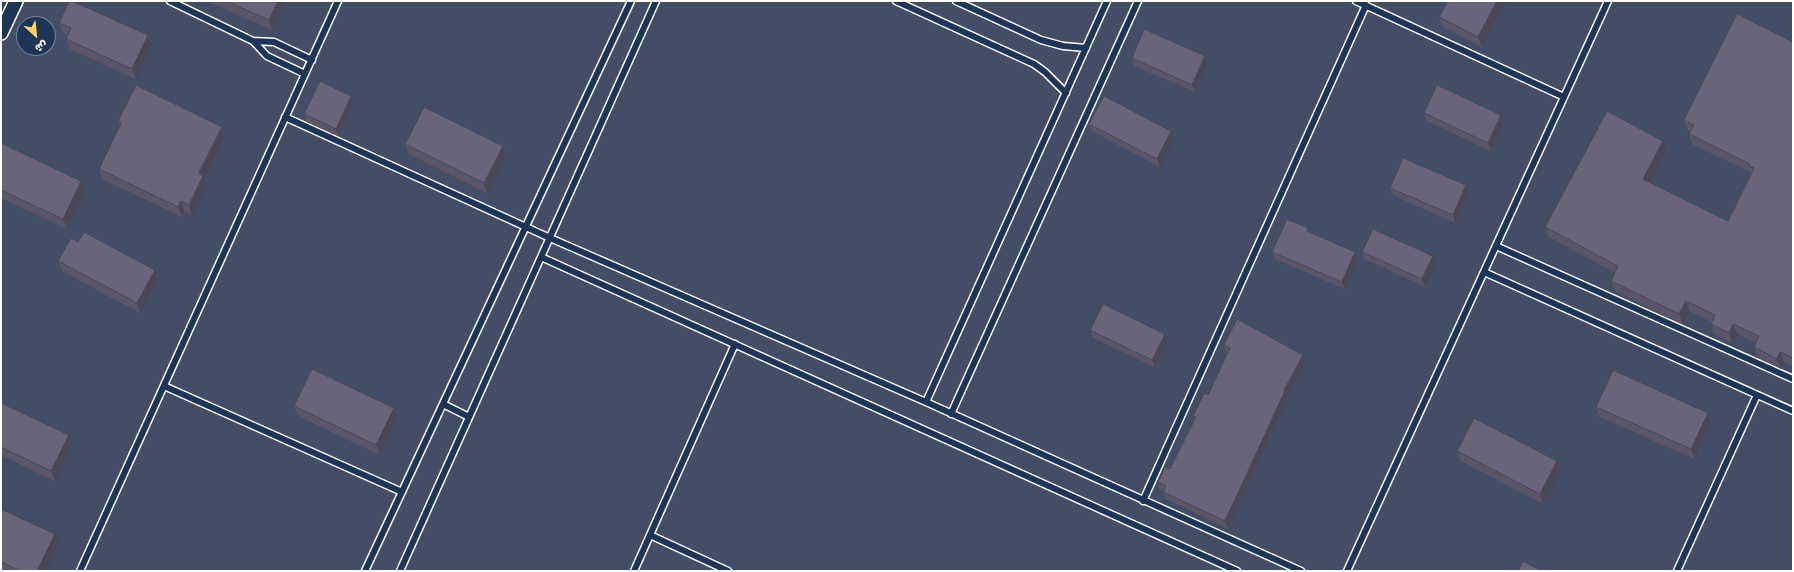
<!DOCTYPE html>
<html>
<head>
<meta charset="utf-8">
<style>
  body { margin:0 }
  #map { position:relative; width:1794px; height:572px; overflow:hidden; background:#344361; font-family:"Indie Flower","Playpen Sans Arabic",sans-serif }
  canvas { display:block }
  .frame { position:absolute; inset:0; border:2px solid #fff; pointer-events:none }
  .north { position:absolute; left:16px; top:16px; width:40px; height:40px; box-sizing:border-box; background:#1d3557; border:1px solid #77869a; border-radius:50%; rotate:153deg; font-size:11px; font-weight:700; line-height:16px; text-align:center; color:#fff }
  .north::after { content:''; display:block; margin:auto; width:14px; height:18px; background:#ffd166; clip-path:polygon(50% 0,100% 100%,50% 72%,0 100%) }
</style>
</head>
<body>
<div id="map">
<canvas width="1794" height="572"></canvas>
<div class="frame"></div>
<div class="north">ش</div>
</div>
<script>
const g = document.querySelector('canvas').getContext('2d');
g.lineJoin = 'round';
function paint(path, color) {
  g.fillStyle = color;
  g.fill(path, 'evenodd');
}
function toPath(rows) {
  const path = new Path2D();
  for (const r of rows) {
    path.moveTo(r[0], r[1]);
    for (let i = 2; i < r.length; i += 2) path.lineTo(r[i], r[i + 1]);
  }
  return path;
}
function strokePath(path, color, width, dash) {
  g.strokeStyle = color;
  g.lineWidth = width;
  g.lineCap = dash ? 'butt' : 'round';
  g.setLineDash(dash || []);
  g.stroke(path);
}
paint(toPath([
  [16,1,1793,1,1793,571,1,571,1,34],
  [24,24,48,24,48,48,24,48]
]), '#444d68');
const lane = toPath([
  [170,1,253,41,267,56,305,74],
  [896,1,1034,64,1045,72,1066,93],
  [956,1,1041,40,1063,46,1086,48],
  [1356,1,1564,97],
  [253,41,274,42,312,60],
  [285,117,550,238,926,402,1301,571],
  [1496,246,1793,379],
  [541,257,1237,571],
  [1484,272,1793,411],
  [164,386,402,492],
  [926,402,1107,1],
  [443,404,469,417],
  [951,414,1138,1],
  [1143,501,1366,5],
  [650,535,728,571],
  [80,571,338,1],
  [365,571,631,1],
  [400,571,656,1],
  [634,571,735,344],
  [1347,571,1608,1],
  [1677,571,1757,395]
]);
const street = toPath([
  [1,33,16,1]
]);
strokePath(lane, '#fff', 9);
strokePath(street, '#fff', 16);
strokePath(lane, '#1d3557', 6);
strokePath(street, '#1d3557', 13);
paint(toPath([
  [207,1,286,1,272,30],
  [1448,1,1506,1,1482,47,1443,27,1439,17],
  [59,23,148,35,152,45,136,79,70,49,66,39,68,35,63,33],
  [1793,42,1793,366,1784,362,1781,369,1757,357,1754,347,1756,343,1737,334,1732,343,1714,334,1711,324,1712,322,1689,311,1683,324,1615,291,1611,281,1615,273,1549,237,1545,227,1663,141,1667,151,1650,183,1728,221,1752,173,1692,144,1689,134,1690,131,1688,130,1684,120],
  [1205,56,1208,63,1195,92,1134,66,1132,58],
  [354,103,338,136,307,122,304,114],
  [1424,113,1501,115,1504,123,1491,151,1427,121],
  [118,121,222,127,225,137,204,179,207,186,192,215,184,211,182,217,102,179,99,169,120,126],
  [1089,124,1171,131,1174,139,1160,167,1092,131],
  [1,143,85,191,67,229,1,198],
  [405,144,503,146,506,156,487,193,409,154],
  [1466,185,1469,193,1455,223,1393,195,1390,188],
  [1310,233,1357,260,1345,289,1275,259,1272,252],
  [78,242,155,270,158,280,140,313,62,271,58,261],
  [1362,252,1433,256,1436,264,1425,287,1365,259],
  [1090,330,1165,334,1168,342,1155,367,1093,338],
  [1224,345,1306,362,1288,396,1288,398,1228,529,1166,499,1163,492,1163,491,1160,490,1158,482,1170,469,1194,420,1193,416,1208,395,1228,353,1226,352],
  [1,403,72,445,55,481,1,455],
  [294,406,394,408,397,418,380,455,298,416],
  [1596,407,1711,423,1695,459,1600,417],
  [1457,451,1557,461,1561,471,1543,504,1461,461],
  [1,509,55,534,59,544,46,571,3,571,1,570]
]), '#5a5668');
paint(toPath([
  [278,1,286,1,272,30,269,20],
  [1497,1,1506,1,1482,47,1478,37],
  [148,35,152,45,136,79,132,69],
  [1205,56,1208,63,1195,92,1192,85],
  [351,96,354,103,338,136,336,129],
  [1501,115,1504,123,1491,151,1488,143],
  [222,127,225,137,204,179,207,186,192,215,189,205,199,173],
  [1171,131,1174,139,1160,167,1157,159],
  [1663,141,1667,151,1647,189,1643,179],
  [503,146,506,156,487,193,484,183],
  [81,181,85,191,67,229,63,219],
  [1466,185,1469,193,1455,223,1453,215],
  [181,201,184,211,182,217,178,207],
  [1355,252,1357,260,1345,289,1342,282],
  [1433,256,1436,264,1425,287,1422,279],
  [155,270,158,280,140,313,137,303],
  [1686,301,1689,311,1683,324,1679,314],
  [1733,324,1737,334,1732,343,1729,333],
  [1165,334,1168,342,1155,367,1152,360],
  [1780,352,1784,362,1781,369,1777,359],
  [1303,355,1306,362,1288,396,1288,398,1228,529,1225,521,1284,390],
  [394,408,397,418,380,455,376,445],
  [1708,413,1711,423,1695,459,1691,449],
  [69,435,72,445,55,481,51,471],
  [1557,461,1561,471,1543,504,1540,494],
  [55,534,59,544,46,571,37,571]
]), '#4a4655');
const building = toPath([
  [69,1,72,1,148,35,132,69,66,39,71,28,59,23,69,1],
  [226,1,278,1,269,20,226,1],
  [1448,1,1497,1,1478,37,1439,17,1448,1],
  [1737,14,1793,42,1793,358,1780,352,1777,359,1754,347,1759,336,1733,324,1729,333,1711,324,1715,315,1686,301,1679,314,1611,281,1618,266,1545,227,1607,111,1663,141,1643,179,1728,221,1754,168,1749,166,1750,164,1689,134,1694,125,1684,120,1737,14],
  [1144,29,1205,56,1192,85,1132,58,1144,29],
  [320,81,351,96,336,129,304,114,320,81],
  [136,85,222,127,199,173,203,176,189,205,181,201,178,207,99,169,121,123,118,121,136,85],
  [1437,85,1501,115,1488,143,1424,113,1437,85],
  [1104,96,1171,131,1157,159,1089,124,1104,96],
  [424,107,503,146,484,183,405,144,424,107],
  [1,143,81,181,63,219,1,190,1,143],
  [1403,158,1466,185,1453,215,1390,188,1403,158],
  [1287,219,1308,228,1307,231,1355,252,1342,282,1272,252,1287,219],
  [1373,229,1433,256,1422,279,1362,252,1373,229],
  [84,232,155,270,137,303,58,261,71,238,78,242,84,232],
  [1103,304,1165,334,1152,360,1090,330,1103,304],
  [1237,319,1303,355,1284,390,1285,391,1225,521,1163,492,1166,486,1158,482,1165,467,1170,469,1196,417,1193,416,1204,393,1208,395,1230,348,1224,345,1237,319],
  [312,369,394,408,376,445,294,406,312,369],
  [1613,370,1708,413,1691,449,1596,407,1613,370],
  [1,403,69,435,51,471,1,447,1,403],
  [1474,418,1557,461,1540,494,1457,451,1474,418],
  [1,509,55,534,37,571,21,571,1,562,1,509],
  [1523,561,1542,571,1518,571,1523,561]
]);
paint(building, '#696479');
strokePath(building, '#4a4655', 1);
</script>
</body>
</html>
